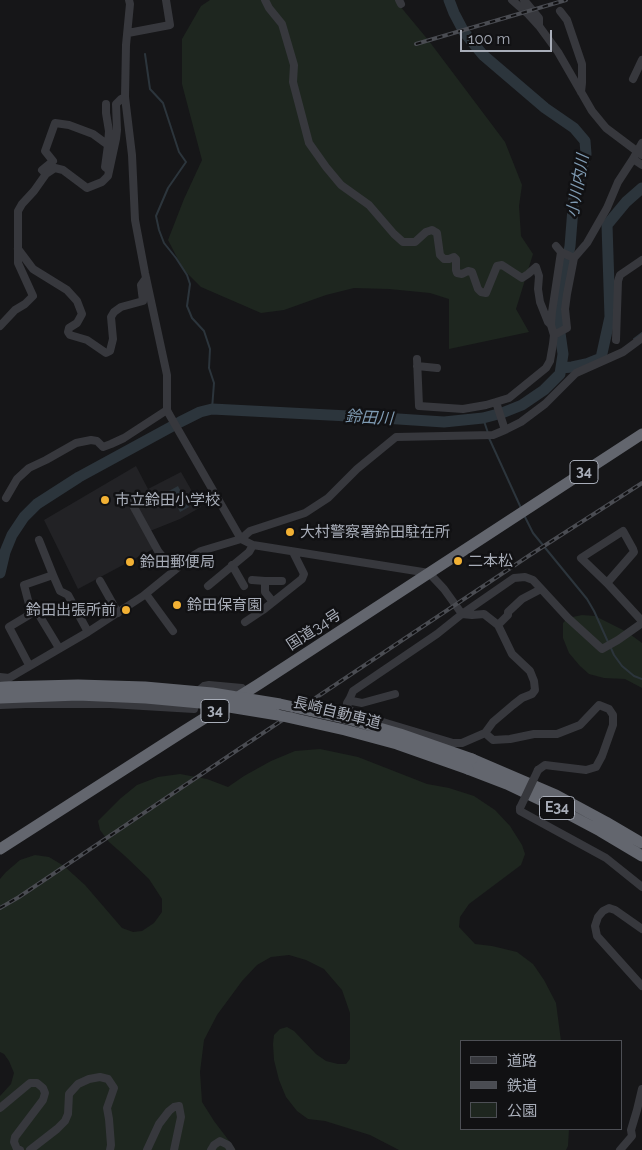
<!DOCTYPE html>
<html>
<head>
<meta charset="utf-8">
<style>
  body { margin:0 }
  #map { position:relative; width:642px; height:1150px; overflow:hidden; background:#161618; font-family:Raleway,"Noto Sans JP",sans-serif }
  canvas { display:block }
  .legend { position:absolute; left:460px; top:1040px; width:162px; height:90px; box-sizing:border-box; background:#111113; border:1px solid #4d4f55; margin:0; padding:6px 9px; list-style:none; font-size:15px; color:#a8adb8 }
  .legend li { display:flex; align-items:center; gap:10px; height:25px }
  .legend b { width:25px; border:1px solid #4d4f55 }
  .scale { position:absolute; left:460px; top:30px; width:92px; height:22px; box-sizing:border-box; border:2px solid #a8adb8; border-top:0; padding-left:6px; font-size:15px; line-height:18px; white-space:nowrap; color:#a8adb8; -webkit-text-stroke:4px #111113; paint-order:stroke }
</style>
</head>
<body>
<div id="map">
<canvas width="642" height="1150"></canvas>
<ul class="legend">
<li><b style="height:6px;background:#37383d"></b>道路</li>
<li><b style="height:6px;background:#4a4c52"></b>鉄道</li>
<li><b style="height:14px;background:#1e261f"></b>公園</li>
</ul>
<div class="scale">100 m</div>
</div>
<script>
const g = document.querySelector('canvas').getContext('2d');
g.lineJoin = 'round';
function paint(path, color) {
  g.fillStyle = color;
  g.fill(path, 'evenodd');
}
function toPath(rows) {
  const path = new Path2D();
  for (const r of rows) {
    path.moveTo(r[0], r[1]);
    for (let i = 2; i < r.length; i += 2) path.lineTo(r[i], r[i + 1]);
  }
  return path;
}
function strokePath(path, color, width, dash) {
  g.strokeStyle = color;
  g.lineWidth = width;
  g.lineCap = dash ? 'butt' : 'round';
  g.setLineDash(dash || []);
  g.stroke(path);
}
function drawText(font, color, halo, rows, align = 'center') {
  g.font = font + ' Raleway,"Noto Sans JP",sans-serif';
  g.lineWidth = 5;
  g.setLineDash([]);
  g.textBaseline = 'middle';
  g.strokeStyle = halo;
  g.fillStyle = color;
  for (const [text, x, y, turn = 0] of rows) {
    g.save();
    g.translate(x, y);
    g.rotate((+turn || 0) * Math.PI / 180);
    g.textAlign = isNaN(turn) ? turn : align;
    if (halo) g.strokeText(text, 0, 0);
    g.fillText(text, 0, 0);
    g.restore();
  }
}
paint(toPath([
  [136,466,148,489,181,472,201,507,180,519,150,531,153,549,78,589,44,520]
]), '#222225');
paint(toPath([
  [210,0,395,0,429,41,505,142,522,185,519,206,521,236,533,254,516,309,529,332,449,349,449,299,430,293,389,289,354,288,326,295,284,310,261,313,201,287,183,269,168,240,184,199,202,160,182,84,182,39,201,6],
  [582,615,595,616,627,632,642,643,642,688,625,679,604,678,589,674,580,666,569,653,563,638,563,623,568,618],
  [320,749,358,757,427,784,449,788,474,796,495,810,510,826,522,845,525,854,521,865,469,904,460,917,459,927,475,944,492,946,517,952,533,964,544,980,556,1003,561,1041,461,1041,461,1129,569,1129,568,1146,566,1150,399,1150,370,1135,325,1121,308,1119,297,1111,286,1097,279,1080,274,1060,273,1044,274,1035,280,1029,287,1027,294,1031,316,1054,326,1061,338,1064,346,1064,350,1059,350,1013,342,990,324,969,306,960,289,955,271,957,257,965,242,981,217,1015,204,1040,200,1072,202,1102,214,1121,236,1150,0,1150,0,1096,11,1084,14,1073,9,1061,4,1054,0,1052,0,879,6,872,20,860,35,855,49,857,64,866,85,885,122,928,133,932,142,931,154,923,162,912,162,899,149,879,125,856,109,842,100,830,98,821,121,798,137,785,158,777,180,774,207,779,228,787,244,776,271,761,295,751]
]), '#1e261f');
paint(toPath([
  [178,486,189,507,180,512,169,491]
]), '#2c353c');
strokePath(toPath([
  [145,54,150,89,163,103,179,152,186,162,168,188,156,216,159,230,164,243,176,258,187,275,190,284,187,306,192,318,204,331,210,349,209,368,214,383,212,409],
  [634,339,642,333],
  [483,418,488,433],
  [489,438,521,508],
  [524,515,533,533,587,599,594,611,608,642],
  [610,646,614,655,622,666,634,676,642,679]
]), '#2c353c', 2);
strokePath(toPath([
  [561,368,572,367,586,364,601,358,610,317,607,225,626,202,642,188],
  [0,573,5,552,12,535,24,517,37,504,79,477,180,422,200,412,212,409,368,417,444,422,483,418,502,413,522,405,544,390,560,374,563,354,558,319,559,306,570,246,574,196,586,154,585,141,574,128,545,108,483,55,464,32,454,13,449,0]
]), '#2c353c', 11);
strokePath(toPath([
  [129,0,130,4,126,45,125,97,132,155,135,220,145,273,167,375,167,410,169,414,241,539,253,545,429,573,444,589,462,614,472,615,484,614,498,625,512,654,530,671,534,681,535,690,532,694,522,698,513,705,493,722,485,733,493,740,510,739,534,734,557,734,580,725,599,705,609,709,613,715,613,725,602,756,596,767,586,770,545,765,538,770],
  [265,0,269,8,282,24,294,65,293,82,309,143,326,167,341,185,369,205,394,234,403,242,415,242,426,232,432,230,437,233,440,255,444,259,449,259,454,257,456,259,456,270,457,273,462,274,468,271,472,272,478,289,481,292,486,293,497,266,502,265,522,278,528,274,536,267,539,276,538,289,540,302,548,322,551,325,554,335,553,344,550,361,546,368,509,398,496,402,505,430],
  [399,0,401,4],
  [512,0,528,14,539,26,558,52,592,111,606,128,642,155],
  [524,0,539,18,539,25],
  [560,11,567,20,582,64,582,83,581,92],
  [128,33,170,25,166,0],
  [633,79,642,60],
  [106,104,106,113,109,131,108,145],
  [633,159,642,165],
  [46,174,42,170,53,161,45,151,55,123,69,125,93,134,108,145,105,167,109,170],
  [556,246,561,252,574,258],
  [18,249,33,269,67,290,77,301,82,314,77,323,69,328,68,332,70,335,87,340,106,353,110,351,113,339,111,317,114,312,121,307,143,301,141,285,146,278],
  [551,325,552,312,561,252],
  [0,326,15,310,25,304,33,296,18,263,18,211,22,204,34,191,46,174,55,168,63,170,87,188,102,182,108,176,116,139,117,130,116,104,121,99,125,97],
  [554,335,567,328,565,309,567,294,574,258,587,243,607,208,618,182,633,159,642,143],
  [616,340,618,281,620,275,642,260],
  [417,359,419,406,463,409,486,405,496,402],
  [417,366,437,368],
  [6,498,17,479,29,468,46,460,76,443,91,440,97,441,103,447,111,444,124,438,167,410],
  [130,500,158,551,174,571],
  [39,540,53,575],
  [232,565,244,586],
  [252,580,265,581],
  [100,581,118,613],
  [607,583,634,552,633,549,623,531,581,558,607,583,642,621],
  [208,586,249,552,253,545],
  [146,594,173,631],
  [273,602,265,592,265,581,282,581],
  [34,612,29,604,24,585,53,575,60,591,68,595,88,632],
  [245,622,263,610,302,579,304,574,293,552],
  [498,625,508,615,508,612,522,599,541,589],
  [29,665,9,627,34,612,39,615,59,648],
  [0,677,9,678,88,632,143,596,191,557,201,551,241,539,250,531,305,513,328,498,357,469,396,437,493,435,505,430,521,422,545,404,576,373,623,352,642,338],
  [197,692,204,686,209,685,242,688,246,692],
  [395,694,362,703,352,701,350,698,353,691,437,634,462,614,514,578,525,577,533,580,568,618,602,649,618,640,642,623],
  [350,698,347,703,348,709,356,714,453,743,462,743,485,733],
  [0,705,26,704,110,704,194,709],
  [520,808,520,811,606,858,642,887],
  [642,929,615,910,609,908,603,911,598,917,595,926,597,936,642,986],
  [0,1108,30,1083,37,1083,43,1088,45,1093,43,1100,15,1137,14,1142,17,1149,20,1150],
  [30,1150,57,1129,65,1121,68,1114,69,1094,78,1084,89,1079,100,1077,108,1079,114,1088,107,1108,109,1119,111,1145,110,1150],
  [147,1150,159,1124,169,1111,174,1107,179,1106,181,1117,174,1150],
  [211,1150,214,1145,220,1141,228,1145,231,1150],
  [620,1150,632,1136,631,1130,637,1110,642,1089]
]), '#37383d', 8);
strokePath(toPath([
  [472,759,556,795,606,822,642,843],
  [468,769,507,784,551,805,600,831,642,856],
  [0,849,184,731,259,684,642,434]
]), '#63666e', 11);
const rail = toPath([
  [416,44,566,0],
  [0,908,19,897,71,862,230,755,530,555,642,483]
]);
strokePath(rail, '#4a4c52', 4);
strokePath(rail, '#111113', 2, [5.5]);
strokePath(toPath([
  [520,808,538,770]
]), '#37383d', 8);
strokePath(toPath([
  [0,687,78,685,145,687,212,693,280,704,348,719,400,734,472,759],
  [0,698,78,695,146,698,211,704,278,715,345,730,397,744,468,769]
]), '#63666e', 11);
for (const [x, y, r, color] of [
  [105,500,5,"#f2b134"],
  [290,532,5,"#f2b134"],
  [458,561,5,"#f2b134"],
  [130,562,5,"#f2b134"],
  [177,605,5,"#f2b134"],
  [126,610,5,"#f2b134"]
]) {
  const dot = new Path2D();
  dot.arc(x, y, r, 0, 2 * Math.PI);
  g.fillStyle = color;
  g.fill(dot);
  strokePath(dot, '#111113', 2);
}
for (const [x, y, w] of [
  [584,472,28],
  [215,711,28],
  [557,808,35]
]) {
  const box = new Path2D();
  box.roundRect(x - w / 2, y - 11.5, w, 23, 4);
  g.fillStyle = '#111113';
  g.fill(box);
  strokePath(box, '#a8adb8', 1);
}
drawText('bold 14px', '#a8adb8', null, [
  ["34",584,472],
  ["34",215,711],
  ["E34",557,808]
]);
drawText('15px', '#a8adb8', '#111113', [
  ["市立鈴田小学校",115,500],
  ["大村警察署鈴田駐在所",300,532],
  ["二本松",468,561],
  ["鈴田郵便局",140,562],
  ["鈴田保育園",187,605],
  ["鈴田出張所前",116,610,"right"]
], 'left');
drawText('15px', '#a8adb8', '#111113', [
  ["国道34号",314,630,-33],
  ["長崎自動車道",337,713,14]
]);
drawText('italic 16px', '#7f9bb3', '#111113', [
  ["小川内川",578,186,-80],
  ["鈴田川",369,418,3]
]);
</script>
</body>
</html>
